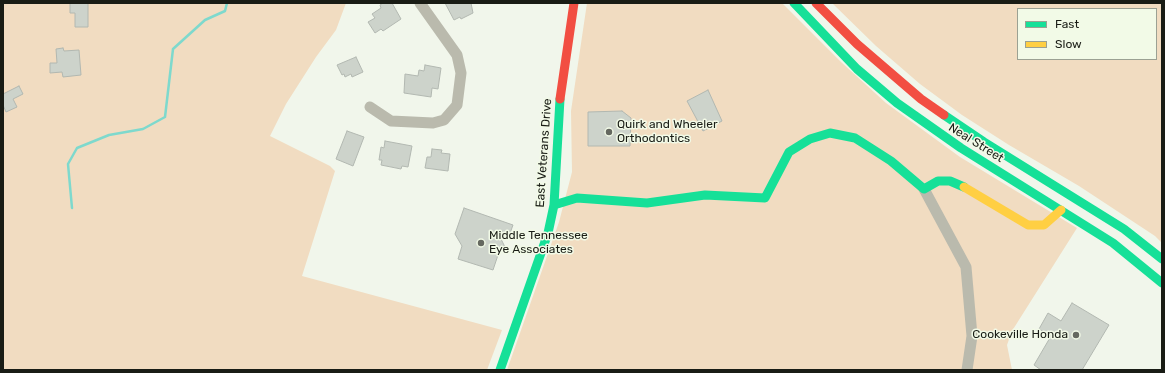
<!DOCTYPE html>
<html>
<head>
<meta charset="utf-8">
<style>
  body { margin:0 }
  #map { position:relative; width:1165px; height:373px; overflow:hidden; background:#f1f6eb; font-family:Rubik,sans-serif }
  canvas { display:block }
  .frame { position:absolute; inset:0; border:4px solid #191c15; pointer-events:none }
  .legend { position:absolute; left:1017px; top:8px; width:140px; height:52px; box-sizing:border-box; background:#f2fae7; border:1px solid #9ba193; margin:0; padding:5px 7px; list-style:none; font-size:12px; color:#191c15 }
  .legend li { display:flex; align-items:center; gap:8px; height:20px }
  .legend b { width:20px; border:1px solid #9ba193 }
</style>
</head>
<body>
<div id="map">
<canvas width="1165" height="373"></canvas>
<div class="frame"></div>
<ul class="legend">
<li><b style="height:5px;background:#16e098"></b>Fast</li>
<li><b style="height:5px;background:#ffcf43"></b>Slow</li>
</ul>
</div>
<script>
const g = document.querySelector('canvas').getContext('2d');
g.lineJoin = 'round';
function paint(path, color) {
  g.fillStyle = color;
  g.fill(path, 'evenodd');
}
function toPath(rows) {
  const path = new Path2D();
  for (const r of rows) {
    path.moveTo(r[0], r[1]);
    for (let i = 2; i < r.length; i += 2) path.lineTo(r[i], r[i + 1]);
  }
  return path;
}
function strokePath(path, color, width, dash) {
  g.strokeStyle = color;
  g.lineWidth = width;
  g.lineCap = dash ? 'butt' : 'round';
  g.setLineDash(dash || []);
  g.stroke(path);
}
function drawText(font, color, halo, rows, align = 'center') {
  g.font = font + ' Rubik,sans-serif';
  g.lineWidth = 3;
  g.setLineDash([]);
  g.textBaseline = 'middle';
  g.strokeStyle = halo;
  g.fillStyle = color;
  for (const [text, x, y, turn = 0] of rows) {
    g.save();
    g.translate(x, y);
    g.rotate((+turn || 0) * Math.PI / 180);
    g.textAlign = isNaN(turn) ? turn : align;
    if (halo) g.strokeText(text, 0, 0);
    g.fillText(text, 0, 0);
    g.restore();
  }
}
paint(toPath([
  [3,3,346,3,336,30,316,57,286,104,270,136,330,166,335,171,302,276,502,330,487,370,3,370],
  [587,3,782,3,841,62,886,103,960,157,1077,228,1012,331,1007,345,1012,370,507,370,559,222,572,172,571,111],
  [832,3,1162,3,1162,243,1155,236,1079,186,1009,145,962,115,920,84,876,46],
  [1018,9,1156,9,1156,59,1018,59]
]), '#f1dcc1');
strokePath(toPath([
  [72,208,68,164,77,148,109,135,143,129,165,117,173,49,205,20,225,11,227,3]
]), '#7ed9cd', 2.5);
const building = toPath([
  [70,3,88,3,88,27,75,27,75,13,70,13,70,3],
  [383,3,392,3,401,19,383,31,381,29,375,33,368,22,375,18,372,14,381,8,380,5,383,3],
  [445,3,471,3,473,13,461,19,460,17,454,20,445,3],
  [63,48,64,51,79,50,81,75,63,77,62,72,50,73,50,63,57,63,56,49,63,48],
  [356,57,363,72,352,77,351,74,345,77,344,74,342,75,337,65,356,57],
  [425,65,441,68,438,89,432,88,431,97,404,93,405,74,418,76,419,70,424,71,425,65],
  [19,86,23,94,13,99,17,107,6,112,3,105,3,94,19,86],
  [708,90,722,121,703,131,687,101,708,90],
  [622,111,631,118,630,146,588,146,588,112,622,111],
  [347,131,364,137,353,166,336,159,347,131],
  [385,141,412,146,408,167,402,166,401,169,381,165,382,160,379,160,381,147,384,148,385,141],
  [432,149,442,150,441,153,450,154,448,171,425,168,427,157,431,157,432,149],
  [464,208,513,225,509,236,501,239,505,247,500,249,493,270,458,259,462,246,455,234,464,208],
  [1072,303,1109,325,1082,370,1041,370,1034,365,1051,336,1039,329,1048,313,1061,321,1072,303]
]);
paint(building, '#cdd3cb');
strokePath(building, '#b2b8b1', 1);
strokePath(toPath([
  [370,107,391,121,433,123,444,120,457,105,461,73,457,55,420,3],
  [924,189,966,267,972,336,967,370]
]), '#babaad', 11);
strokePath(toPath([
  [794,3,857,69,897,103,961,148,1113,243,1162,283],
  [944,115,984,142,1124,229,1162,259],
  [554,205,577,198,647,203,705,195,765,198,789,152,810,139,830,133,855,138,891,161,924,189,938,181,950,181,964,187],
  [500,370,548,233,554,205,560,99]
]), '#16e098', 9);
strokePath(toPath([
  [964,187,1028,225,1044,225,1061,210]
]), '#ffcf43', 9);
strokePath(toPath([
  [816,3,857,44,921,99,944,115],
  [560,99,574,3]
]), '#f24e42', 9);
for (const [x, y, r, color] of [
  [609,132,4,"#656860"],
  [481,243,4,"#656860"],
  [1076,335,4,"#656860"]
]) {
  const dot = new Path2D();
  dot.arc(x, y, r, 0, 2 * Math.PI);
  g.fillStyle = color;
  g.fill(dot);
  strokePath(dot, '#f2fae7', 1.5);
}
drawText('12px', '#191c15', '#f2fae7', [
  ["Quirk and Wheeler",617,125],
  ["Orthodontics",617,139],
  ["Middle Tennessee",489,236],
  ["Eye Associates",489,250],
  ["Cookeville Honda",1068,335,"right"]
], 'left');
drawText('12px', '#191c15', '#f2fae7', [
  ["Neal Street",976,143,32],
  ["East Veterans Drive",544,153,-86]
]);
</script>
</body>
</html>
